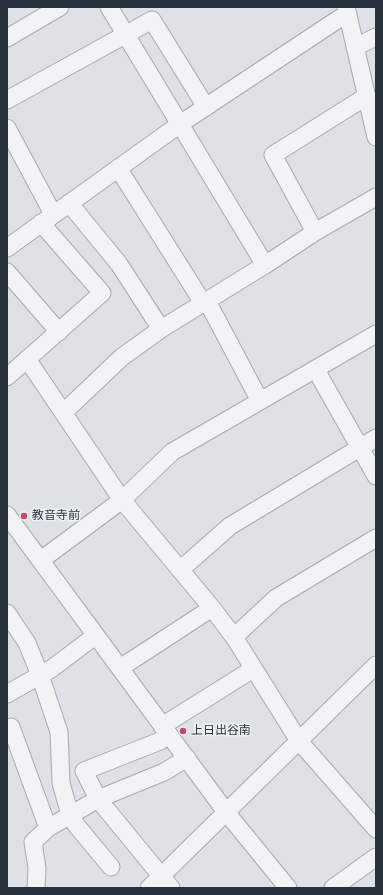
<!DOCTYPE html>
<html>
<head>
<meta charset="utf-8">
<style>
  body { margin:0 }
  #map { position:relative; width:383px; height:895px; overflow:hidden; background:#dee2e7; font-family:Poppins,sans-serif }
  canvas { display:block }
  .frame { position:absolute; inset:0; border:8px solid #28323c; pointer-events:none }
</style>
</head>
<body>
<div id="map">
<canvas width="383" height="895"></canvas>
<div class="frame"></div>
</div>
<script>
const g = document.querySelector('canvas').getContext('2d');
g.lineJoin = 'round';
function toPath(rows) {
  const path = new Path2D();
  for (const r of rows) {
    path.moveTo(r[0], r[1]);
    for (let i = 2; i < r.length; i += 2) path.lineTo(r[i], r[i + 1]);
  }
  return path;
}
function strokePath(path, color, width, dash) {
  g.strokeStyle = color;
  g.lineWidth = width;
  g.lineCap = dash ? 'butt' : 'round';
  g.setLineDash(dash || []);
  g.stroke(path);
}
function drawText(font, color, halo, rows, align = 'center') {
  g.font = font + ' Poppins,"Noto Sans JP",sans-serif';
  g.lineWidth = 3;
  g.setLineDash([]);
  g.textBaseline = 'middle';
  g.strokeStyle = halo;
  g.fillStyle = color;
  for (const [text, x, y, turn = 0] of rows) {
    g.save();
    g.translate(x, y);
    g.rotate((+turn || 0) * Math.PI / 180);
    g.textAlign = isNaN(turn) ? turn : align;
    if (halo) g.strokeText(text, 0, 0);
    g.fillText(text, 0, 0);
    g.restore();
  }
}
const minor = toPath([
  [109,7,265,265],
  [346,7,376,137],
  [7,38,60,7],
  [355,47,376,37],
  [7,100,152,20,206,107],
  [7,128,53,214],
  [118,168,203,303],
  [69,203,119,264,161,329],
  [315,232,273,155,367,96],
  [7,248,180,124,337,20,347,14],
  [7,272,59,332],
  [207,301,260,401],
  [27,359,122,500,212,608,234,637,299,741,376,829],
  [316,370,376,476],
  [7,377,102,293,41,223],
  [64,412,122,357,161,329,265,265,315,232,376,197],
  [7,515,226,812,288,888],
  [41,560,122,500,172,452,376,334],
  [180,570,230,526,376,438],
  [7,613,27,643,40,675,59,732,61,783,70,815,76,825,111,867],
  [234,637,276,598,376,538],
  [120,668,212,608],
  [7,694,51,669,95,636],
  [162,726,253,669],
  [11,727,48,828],
  [168,734,160,741,84,771,98,799,171,888],
  [36,888,37,868,33,842,48,828,98,799,164,772,187,758],
  [149,888,376,665],
  [333,888,376,857]
]);
strokePath(minor, '#a4aab0', 19);
strokePath(minor, '#f1f3f5', 17);
for (const [x, y, r, color] of [
  [24,516,4,"#c44a68"],
  [183,731,4,"#c44a68"]
]) {
  const dot = new Path2D();
  dot.arc(x, y, r, 0, 2 * Math.PI);
  g.fillStyle = color;
  g.fill(dot);
  strokePath(dot, '#edf1f4', 1.5);
}
drawText('12px', '#28323c', '#edf1f4', [
  ["教音寺前",32,516],
  ["上日出谷南",191,731]
], 'left');
</script>
</body>
</html>
